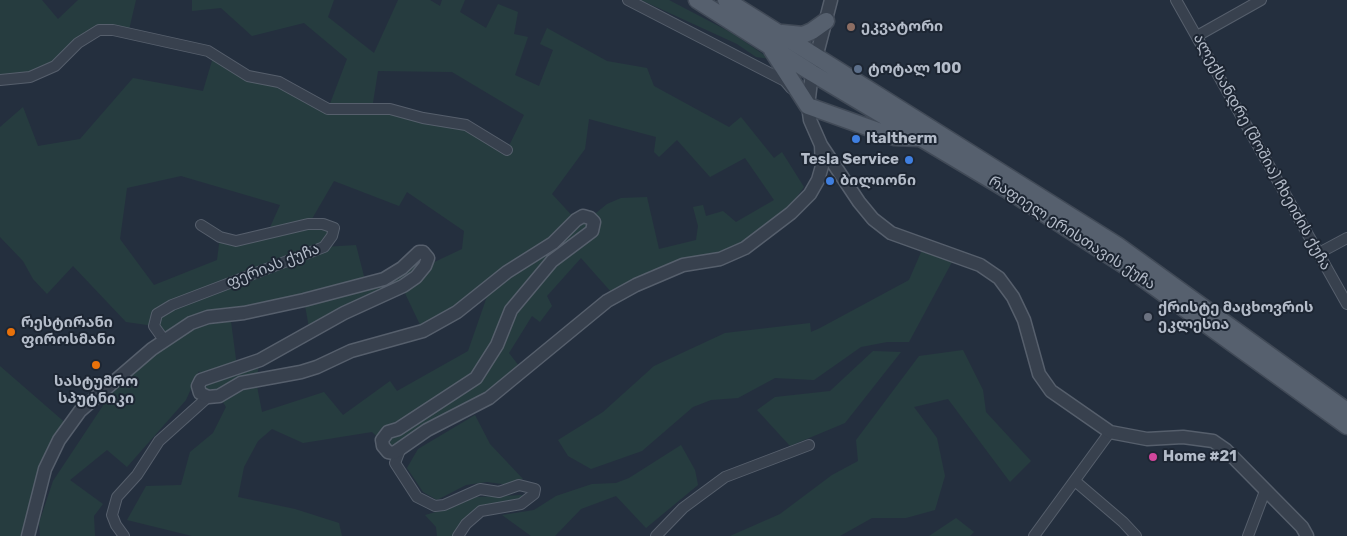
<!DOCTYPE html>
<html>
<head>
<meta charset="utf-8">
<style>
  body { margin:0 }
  canvas { display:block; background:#242f3e }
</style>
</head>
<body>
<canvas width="1347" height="536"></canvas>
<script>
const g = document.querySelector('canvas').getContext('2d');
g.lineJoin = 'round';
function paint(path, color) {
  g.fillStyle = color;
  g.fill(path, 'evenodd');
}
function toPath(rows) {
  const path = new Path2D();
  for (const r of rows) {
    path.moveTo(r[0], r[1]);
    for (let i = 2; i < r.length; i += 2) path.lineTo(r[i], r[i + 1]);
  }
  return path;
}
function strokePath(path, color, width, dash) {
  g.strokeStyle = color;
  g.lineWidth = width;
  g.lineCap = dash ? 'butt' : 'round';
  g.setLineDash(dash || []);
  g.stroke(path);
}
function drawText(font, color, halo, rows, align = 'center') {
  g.font = font + ' Rubik,"Noto Sans Georgian",sans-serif';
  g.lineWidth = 4;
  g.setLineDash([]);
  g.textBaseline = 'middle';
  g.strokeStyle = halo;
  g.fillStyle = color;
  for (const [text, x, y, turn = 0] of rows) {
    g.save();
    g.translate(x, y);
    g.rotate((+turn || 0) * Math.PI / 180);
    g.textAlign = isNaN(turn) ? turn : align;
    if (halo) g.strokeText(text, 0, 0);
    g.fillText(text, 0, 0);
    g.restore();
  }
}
paint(toPath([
  [0,0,42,0,58,19,78,0,136,0,128,34,99,30,55,66,0,80],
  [192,0,334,0,328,17,374,53,398,0,430,0,440,6,442,0,465,0,460,12,486,28,498,4,518,12,514,34,528,37,515,75,539,86,553,50,540,44,547,28,607,61,647,68,654,86,729,127,741,117,774,158,782,152,804,187,787,210,744,243,612,293,581,258,547,296,552,306,540,322,532,316,509,353,522,370,394,453,372,432,303,443,272,429,258,441,244,467,238,497,295,509,339,523,342,536,192,536,127,520,146,486,181,485,190,452,213,433,226,407,219,396,200,393,204,378,199,371,186,400,127,467,107,450,70,480,103,504,94,516,95,536,40,536,39,523,53,481,110,395,106,389,164,340,154,326,126,322,73,266,47,294,33,279,23,261,0,237,0,127,23,107,38,146,80,139,133,78,203,91,214,54,248,76,279,82,328,109,347,59,304,23,252,36,221,8,192,11],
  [378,71,452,72,524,115,507,150,466,125,372,109],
  [589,119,656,137,654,152,659,157,677,140,710,177,745,158,774,200,736,222,723,211,706,216,703,205,693,207,698,226,696,240,659,249,647,197,621,198,607,204,590,218,576,220,552,194,585,149],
  [181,176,280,205,267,234,220,237,217,260,154,285,120,239,127,188],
  [334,181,399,206,407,192,464,231,462,249,426,266,419,252,366,284,356,245,324,247,334,228,309,224],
  [491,285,468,351,397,391,390,381,343,415,324,392,262,412,256,381,260,360,237,367,230,314,304,300,310,333,402,287,423,331],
  [641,0,669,0,732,33,770,59,756,57,737,44],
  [922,250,952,262,909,342,887,342,861,347,814,380,775,378,738,398,711,400,693,407,642,451,591,469,568,456,558,440,603,412,654,366,725,333,810,323,811,332,820,328,909,280],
  [963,350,983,390,986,412,1031,461,1010,482,948,399,914,407,937,438,945,476,935,510,906,518,872,518,840,536,730,536,780,514,832,475,858,461,856,440,919,356],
  [873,351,901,352,845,423,790,446,757,410,775,397,830,391],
  [0,366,69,426,59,440,28,536,0,536],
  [475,415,490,444,523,479,509,485,487,482,466,485,437,500,423,492,407,468,418,449],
  [681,445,695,470,698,485,646,528,616,496,581,509,555,536,531,536,502,515,534,510,556,496,592,484,616,483,629,478],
  [523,495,520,499,459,526,453,536,437,536,436,527,425,515,447,509,476,497],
  [956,518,974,532,970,536,929,536]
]), '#263c3f');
const minor = toPath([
  [628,0,785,81,791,88],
  [1176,0,1347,304],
  [1197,36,1261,0],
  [0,80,30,77,55,66,78,43,99,30,113,30,208,51,248,76,279,82,328,109,390,109,423,118,466,125,507,150],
  [1319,253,1347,238],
  [164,340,154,326,157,314,172,305,324,247,332,236,334,228,323,224,308,224,236,241,220,237,201,225],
  [400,450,395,463,417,497,435,506,444,505,480,489,499,492,519,485,535,489,534,494,521,504,481,511,466,524,458,536],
  [1075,481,1123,522,1136,536],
  [124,536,116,525,112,515,117,497,137,475,159,441,208,397],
  [656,536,683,508,725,477,809,445],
  [1034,536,1110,432],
  [1248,536,1265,491]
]);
const tertiary = toPath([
  [831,0,812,73,808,106,810,120,821,145,859,202,873,219,891,233,980,265,999,278,1013,297,1024,320,1039,374,1051,391,1110,432,1147,439,1183,437,1213,441,1226,450,1302,527,1307,536],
  [28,536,45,469,59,440,80,411,152,349,191,323,208,317,244,313,304,300,384,279,402,268,419,252,423,252,428,258,425,266,416,277,403,286,344,313,260,360,201,380,198,386,200,393,208,397,219,396,241,383,301,372,317,367,351,351,423,331,457,312,507,272,553,243,576,220,583,216,590,218,594,222,592,231,552,261,511,310,497,345,476,378,398,429,388,432,382,440,383,446,388,452,394,453,427,430,489,398,607,301,636,285,683,265,720,259,745,248,791,213,810,194,818,180,822,166,821,145]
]);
const primary = toPath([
  [697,0,812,73,1006,189,1127,267,1347,426],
  [726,0,1117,245,1347,411],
  [782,33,803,35,812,31,826,21],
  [772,50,808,106,895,137,919,138]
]);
strokePath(minor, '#565f6c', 12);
strokePath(tertiary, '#565f6c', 15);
strokePath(primary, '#414a57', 19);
strokePath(minor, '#38414e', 10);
strokePath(tertiary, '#38414e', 12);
strokePath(primary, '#56606e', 16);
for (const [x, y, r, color] of [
  [851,27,5,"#8d6e63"],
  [858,69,5,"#5c6f8a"],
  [856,139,5,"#3f7fe0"],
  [909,160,5,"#3f7fe0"],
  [830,181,5,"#3f7fe0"],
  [1148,317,5,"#6b7280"],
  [11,332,5,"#e8710a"],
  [96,365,5,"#e8710a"],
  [1153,457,5,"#d1479c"]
]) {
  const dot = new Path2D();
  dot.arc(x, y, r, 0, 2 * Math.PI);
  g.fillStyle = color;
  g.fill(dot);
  strokePath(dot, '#1d2633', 2);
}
drawText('bold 15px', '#b4bcc9', '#1d2633', [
  ["ეკვატორი",861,27],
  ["ტოტალ 100",868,69],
  ["Italtherm",866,139],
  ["Tesla Service",899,160,"right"],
  ["ბილიონი",840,181],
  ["ქრისტე მაცხოვრის",1158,308],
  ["ეკლესია",1158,325],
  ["რესტირანი",21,323],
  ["ფიროსმანი",21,340],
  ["სასტუმრო",96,382,"center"],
  ["სპუტნიკი",96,399,"center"],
  ["Home #21",1163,457]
], 'left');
drawText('15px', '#b4bcc9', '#1d2633', [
  ["ალექსანდრე (შოშია) ჩხეიძის ქუჩა",1262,152,61],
  ["რაფიელ ერისთავის ქუჩა",1072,233,33],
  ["ფერიას ქუჩა",273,266,-21]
]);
</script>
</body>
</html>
